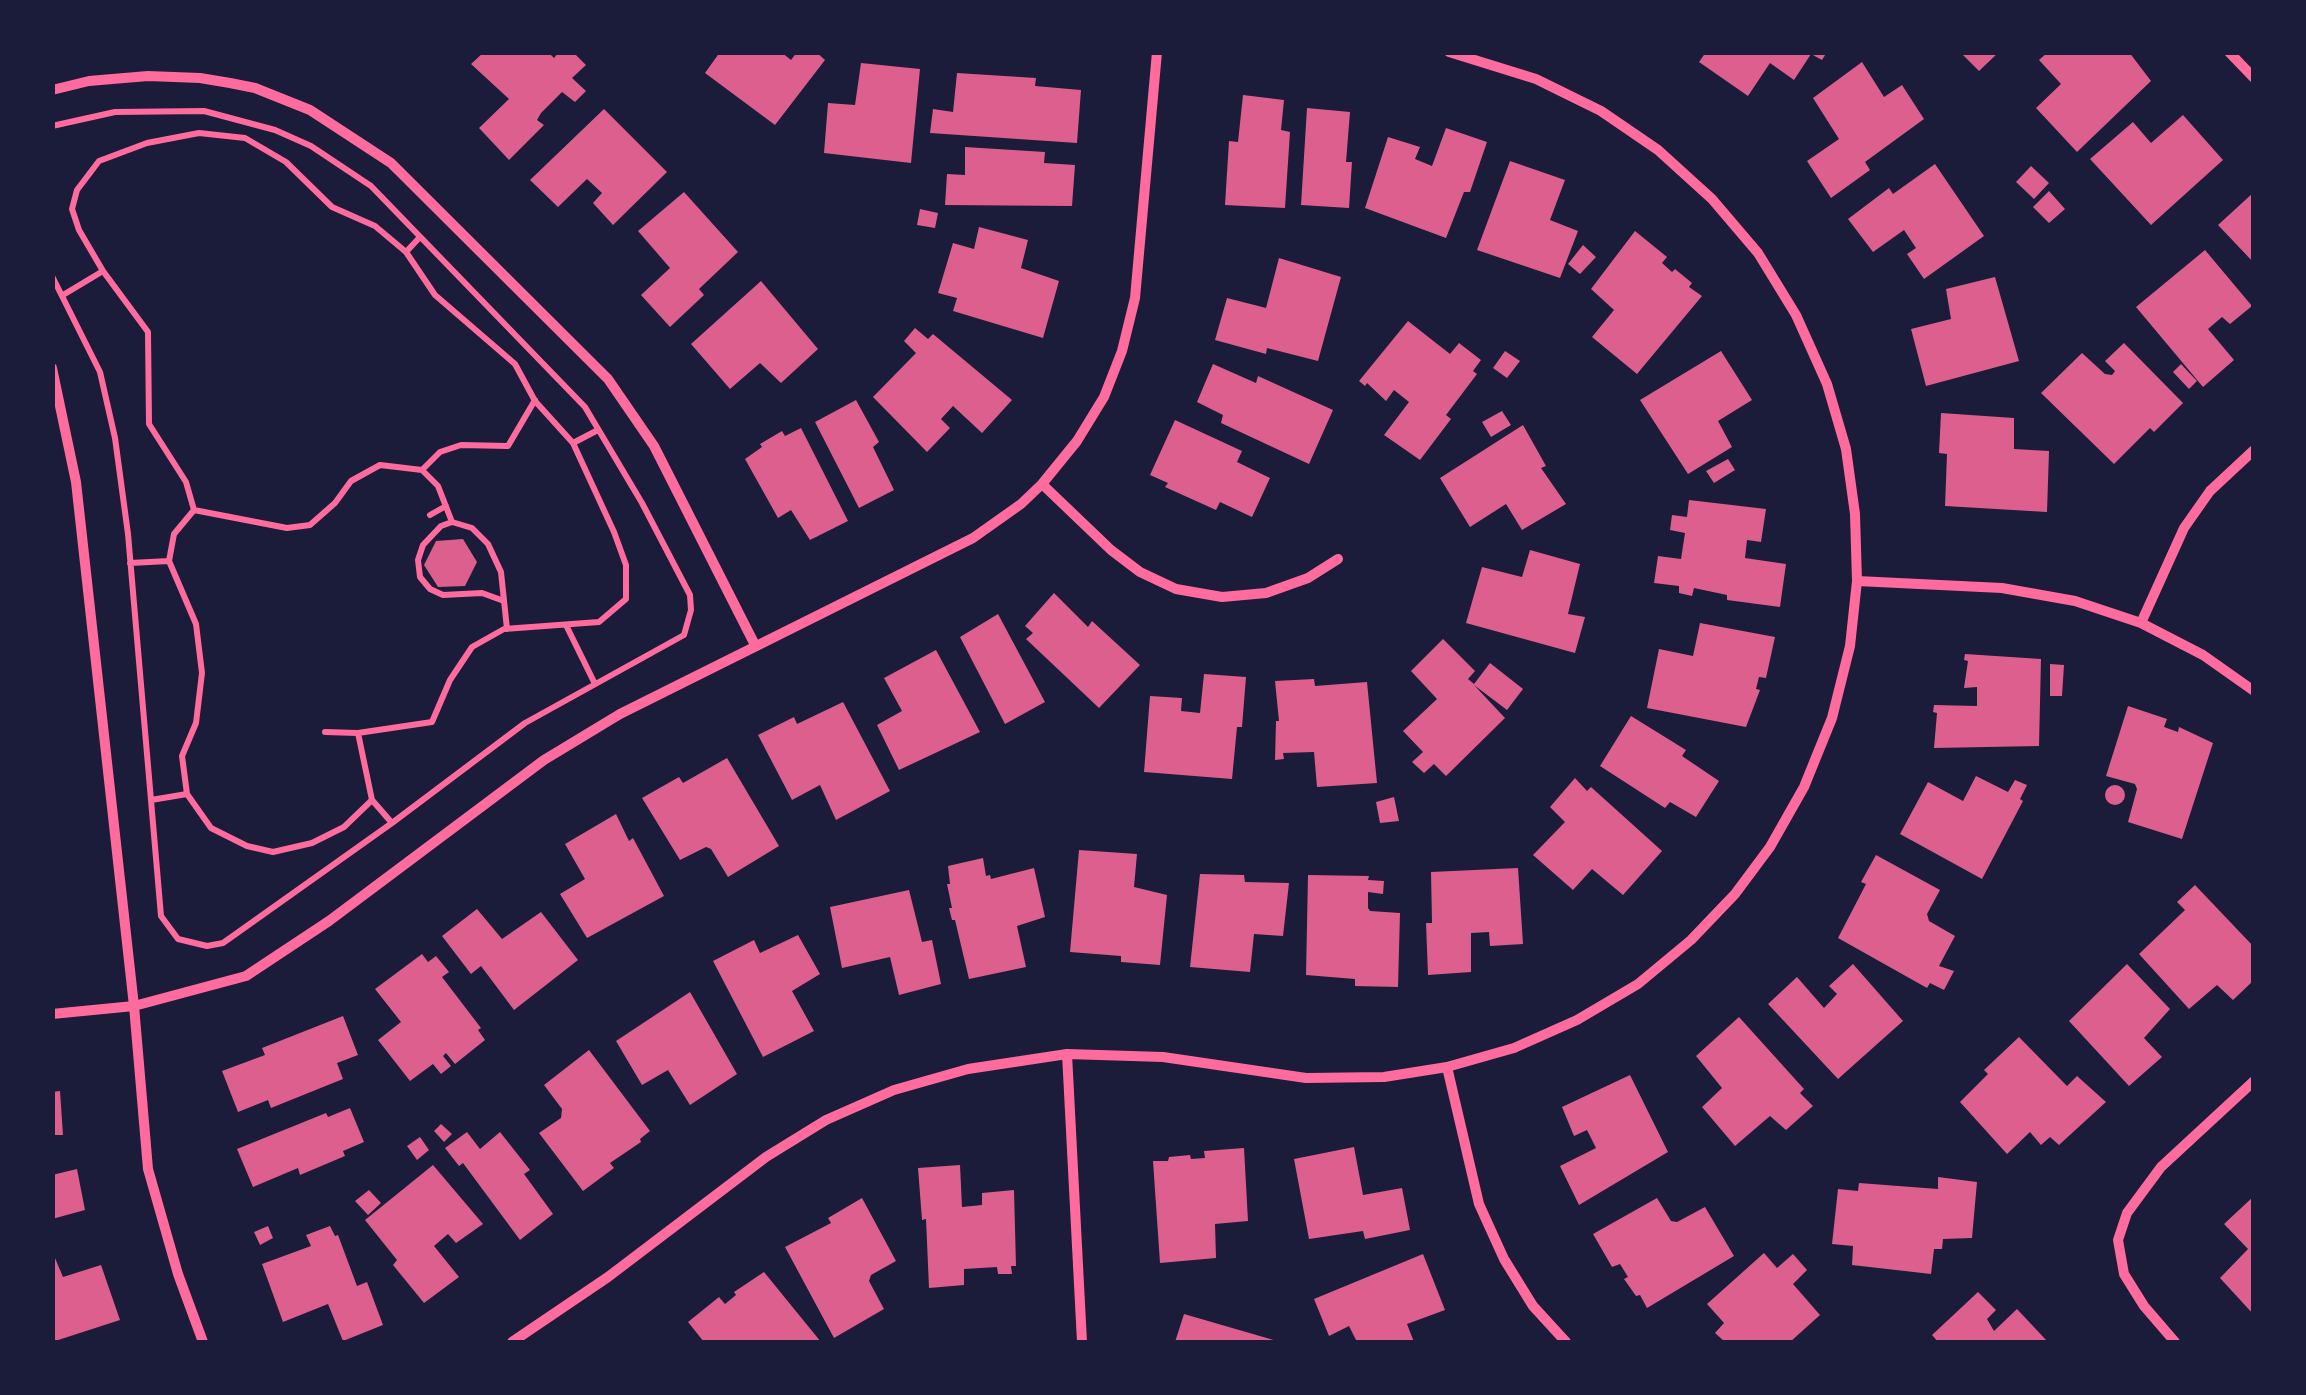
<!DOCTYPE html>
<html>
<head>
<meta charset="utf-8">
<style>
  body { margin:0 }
  #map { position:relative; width:2306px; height:1395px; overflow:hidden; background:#1b1b3a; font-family:"Roboto Serif",serif }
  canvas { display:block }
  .frame { position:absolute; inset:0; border:55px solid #1b1b3a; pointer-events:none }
</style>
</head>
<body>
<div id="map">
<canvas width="2306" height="1395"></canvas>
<div class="frame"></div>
</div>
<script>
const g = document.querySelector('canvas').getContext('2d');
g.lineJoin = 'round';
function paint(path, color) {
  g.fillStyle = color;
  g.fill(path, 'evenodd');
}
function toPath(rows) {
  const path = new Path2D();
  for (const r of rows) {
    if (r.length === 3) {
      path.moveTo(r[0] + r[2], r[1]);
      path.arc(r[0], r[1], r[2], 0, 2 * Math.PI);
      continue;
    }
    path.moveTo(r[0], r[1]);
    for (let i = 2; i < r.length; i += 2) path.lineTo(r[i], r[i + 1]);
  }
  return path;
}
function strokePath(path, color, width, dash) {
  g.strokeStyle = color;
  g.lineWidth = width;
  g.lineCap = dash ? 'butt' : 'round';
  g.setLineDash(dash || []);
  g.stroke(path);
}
paint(toPath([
  [484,52,548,52,554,58,559,52,573,52,586,65,572,78,586,91,575,102,562,92,541,113,537,120,544,125,509,160,479,128,509,99,471,64],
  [720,52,781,52,791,60,797,52,816,52,825,60,775,125,705,73],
  [1706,52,1827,52,1822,60,1811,54,1794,80,1770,63,1748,96,1699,62],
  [1960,52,1999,52,1979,71],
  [2048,52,2129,52,2151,81,2077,152,2036,108,2061,84,2039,60],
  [1862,62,1884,97,1902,85,1924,119,1865,162,1870,170,1831,198,1807,161,1839,139,1813,98],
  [861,63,920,69,911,163,824,153,828,103,855,105],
  [957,73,1036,78,1035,86,1081,90,1077,143,930,133,933,109,953,112],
  [1243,95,1284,100,1281,130,1290,132,1285,208,1225,205,1229,141,1238,142],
  [1307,108,1350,112,1346,162,1352,162,1349,208,1301,205],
  [604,109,667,172,613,225,593,203,602,193,587,179,558,207,530,180],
  [2183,115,2223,160,2151,225,2090,159,2133,122,2151,143],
  [1446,128,1487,142,1470,192,1464,192,1446,238,1365,208,1388,137,1420,147,1415,159,1432,166],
  [965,147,1045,152,1044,163,1075,165,1072,206,945,205,947,174,965,175],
  [1510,161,1565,180,1550,220,1578,231,1560,278,1477,250],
  [1935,164,1984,236,1924,279,1907,254,1916,248,1904,230,1873,252,1848,219,1889,188,1893,194],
  [2031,166,2049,183,2034,199,2016,182],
  [2049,191,2065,209,2049,223,2033,207],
  [684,192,738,252,699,289,704,295,670,327,641,295,670,268,638,231],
  [2254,192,2254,263,2218,225],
  [920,209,938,213,935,228,917,225],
  [979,227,1028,240,1021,268,1059,281,1043,338,953,311,957,298,938,293,953,243,974,249],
  [1635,231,1667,257,1662,263,1672,272,1675,269,1692,283,1689,287,1702,296,1637,374,1592,337,1614,310,1591,289],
  [1583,245,1596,257,1580,274,1568,264],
  [2205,250,2252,306,2230,324,2222,317,2208,329,2234,360,2203,387,2136,307],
  [1279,258,1341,277,1318,361,1267,348,1266,354,1215,340,1227,298,1266,308],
  [1995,277,2019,361,1926,386,1911,329,1951,319,1946,289],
  [761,281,818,349,781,383,760,363,730,389,691,344],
  [1408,321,1450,354,1459,343,1481,360,1473,371,1477,374,1446,415,1451,419,1420,460,1384,435,1409,402,1394,390,1386,401,1367,383,1365,386,1359,381],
  [915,328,928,339,933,334,1012,400,982,433,953,406,941,419,950,428,927,452,873,397,916,353,904,341],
  [2124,343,2183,403,2154,432,2150,428,2114,464,2041,393,2082,353,2105,374,2112,375,2115,371,2105,361],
  [1505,351,1520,361,1507,378,1493,368],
  [1721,351,1752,400,1718,421,1732,447,1688,474,1640,400],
  [1213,364,1256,383,1258,376,1333,410,1309,464,1221,423,1223,415,1197,402],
  [2181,364,2197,381,2189,389,2173,372],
  [856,400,879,442,873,447,894,490,859,508,815,422],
  [1502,411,1511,425,1491,437,1482,422],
  [1941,413,2014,418,2014,449,2049,451,2047,512,1945,506,1947,454,1939,453],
  [1175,420,1242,451,1237,462,1270,478,1252,517,1220,502,1216,510,1165,487,1168,483,1150,475],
  [1523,425,1546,466,1541,468,1566,504,1522,530,1506,504,1470,527,1440,478],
  [801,428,848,521,810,540,791,510,778,518,745,459,762,447,760,444,782,431,785,436],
  [1728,459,1735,470,1714,483,1706,471],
  [1689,500,1766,509,1761,542,1747,540,1745,558,1786,564,1780,607,1727,600,1727,595,1694,588,1692,596,1679,593,1679,586,1654,583,1658,556,1681,559,1685,533,1670,530,1672,515,1687,517],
  [463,539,477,562,465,586,438,587,424,565,436,541],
  [1530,550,1580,564,1568,614,1585,617,1575,653,1466,623,1482,567,1522,577],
  [1054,593,1088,627,1092,621,1140,665,1099,708,1026,639,1033,633,1025,626],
  [998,614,1045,702,1005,724,960,637],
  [1700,623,1775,637,1766,678,1759,677,1756,689,1760,690,1746,727,1647,708,1659,649,1693,656],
  [1443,639,1475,671,1468,679,1474,684,1490,663,1523,689,1507,710,1474,685,1505,718,1446,776,1434,764,1424,773,1412,762,1423,752,1403,731,1437,699,1411,671],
  [936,650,980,732,899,770,877,725,902,711,884,678],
  [1965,654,2041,659,2039,746,1934,748,1937,713,1933,712,1934,705,1977,706,1977,687,1964,688,1968,661,1964,660],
  [2050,664,2064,665,2062,696,2050,696],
  [1204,674,1246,677,1242,727,1237,727,1232,779,1144,772,1150,696,1182,698,1181,711,1200,713],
  [1314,679,1315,686,1367,682,1377,783,1317,787,1314,752,1283,753,1284,759,1275,760,1276,721,1279,721,1275,681],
  [843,702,890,791,836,820,820,785,792,800,758,735,794,717,797,724],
  [2128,706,2167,719,2164,727,2178,732,2179,727,2213,743,2182,839,2128,822,2137,789,2135,784,2106,776],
  [1631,716,1686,750,1682,756,1719,781,1696,817,1670,802,1665,808,1600,766],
  [727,758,779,846,728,877,711,849,706,847,680,860,642,798,679,777,683,783],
  [1976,776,2008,792,2015,780,2027,785,2020,799,2023,801,1982,879,1900,834,1928,782,1963,801],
  [1575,778,1587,791,1591,787,1662,851,1623,895,1592,869,1573,890,1533,855,1565,822,1550,807],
  [2115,795,10],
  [1394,797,1399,821,1380,823,1376,802],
  [616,814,629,841,633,838,664,896,587,938,560,894,585,879,565,844],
  [1079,850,1137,854,1134,887,1167,895,1160,965,1121,962,1121,956,1070,952],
  [1876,855,1940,890,1927,914,1929,921,1955,936,1939,966,1954,971,1944,990,1930,983,1927,988,1838,938,1866,884,1861,882],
  [983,858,986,876,990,875,991,879,1034,868,1045,917,1017,926,1026,967,969,979,955,920,952,920,949,908,952,908,947,884,950,884,948,866],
  [1518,868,1523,944,1490,946,1489,932,1471,933,1471,972,1428,975,1426,923,1432,923,1431,872],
  [1200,874,1244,875,1245,882,1289,883,1283,936,1254,934,1250,972,1190,967],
  [1308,875,1369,876,1368,880,1384,881,1383,894,1368,892,1368,908,1370,911,1400,913,1398,987,1355,986,1355,979,1306,975],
  [2195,885,2254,947,2254,980,2233,1000,2217,985,2189,1009,2139,954,2185,910,2177,902],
  [909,890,922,942,932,940,941,984,899,995,890,957,842,968,830,907],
  [477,909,502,939,541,912,578,960,514,1010,481,966,471,974,442,936],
  [798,935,820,974,792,991,814,1031,763,1057,713,961,754,940,760,953],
  [422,954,428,962,436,956,449,972,442,977,481,1028,478,1030,485,1040,455,1064,446,1053,443,1056,451,1066,441,1074,433,1064,410,1081,378,1040,401,1022,375,989],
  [1853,964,1903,1021,1838,1079,1768,1004,1797,977,1824,1008,1837,994,1829,986],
  [2127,964,2170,1009,2144,1038,2162,1057,2129,1086,2069,1021],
  [690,992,737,1074,690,1105,668,1070,642,1085,616,1041],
  [343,1016,358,1055,337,1063,343,1079,271,1108,268,1100,238,1112,222,1071,265,1055,262,1048],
  [1739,1017,1804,1089,1800,1093,1813,1106,1786,1130,1770,1116,1735,1146,1702,1107,1722,1088,1696,1056],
  [2019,1037,2067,1086,2077,1076,2106,1102,2059,1145,2050,1137,2041,1145,2030,1132,2007,1154,1960,1102,1988,1074,1984,1070],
  [589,1050,650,1131,640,1139,641,1142,610,1163,614,1168,583,1191,539,1133,561,1118,562,1109,544,1085],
  [1630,1075,1668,1152,1579,1205,1560,1166,1596,1148,1587,1130,1574,1136,1562,1107],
  [60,1091,63,1135,52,1135,52,1092],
  [350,1108,364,1142,343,1151,345,1156,300,1175,298,1168,253,1187,237,1149,326,1113,328,1117],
  [441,1124,452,1134,444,1142,434,1131],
  [467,1132,480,1149,500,1132,530,1170,524,1174,553,1214,520,1240,463,1163,459,1166,445,1148],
  [420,1137,429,1150,417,1160,407,1146],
  [1354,1147,1363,1195,1402,1188,1410,1230,1365,1239,1363,1231,1309,1239,1294,1159],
  [1244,1148,1248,1221,1215,1224,1216,1258,1160,1263,1153,1161,1168,1161,1169,1157,1190,1155,1191,1159,1205,1158,1204,1151],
  [433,1165,483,1224,456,1243,448,1234,434,1246,459,1277,424,1303,393,1265,397,1260,365,1220],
  [960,1165,962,1207,982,1205,982,1193,1014,1190,1016,1266,1011,1266,1012,1274,998,1274,997,1267,964,1269,964,1285,929,1288,926,1219,922,1220,918,1168],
  [77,1169,85,1210,52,1219,52,1175],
  [1938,1177,1977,1182,1972,1238,1943,1239,1942,1249,1934,1249,1931,1274,1852,1265,1853,1246,1832,1244,1838,1189,1858,1191,1859,1183,1938,1189],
  [369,1190,381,1203,368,1215,355,1201],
  [2254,1196,2254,1315,2220,1278,2248,1249,2224,1224],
  [862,1198,896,1261,871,1275,869,1281,884,1309,834,1338,785,1247,831,1223,828,1218],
  [1657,1198,1671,1221,1677,1222,1705,1207,1734,1256,1647,1308,1640,1295,1636,1296,1624,1279,1628,1277,1620,1264,1612,1267,1593,1234],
  [268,1226,273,1238,260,1245,254,1232],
  [330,1226,335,1236,338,1235,357,1286,367,1282,383,1325,343,1341,328,1304,283,1322,262,1264,311,1246,306,1235],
  [52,1251,63,1277,101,1265,120,1320,52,1342],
  [1764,1253,1777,1268,1793,1254,1807,1270,1793,1284,1820,1315,1790,1342,1725,1342,1715,1333,1724,1323,1707,1304],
  [1423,1254,1445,1310,1407,1324,1414,1342,1357,1342,1349,1326,1329,1336,1314,1299],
  [764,1272,821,1342,704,1342,688,1322,719,1297,725,1304,736,1295,734,1292],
  [1978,1292,1996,1310,1987,1319,1994,1331,2017,1309,2048,1342,1938,1342,1932,1335],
  [1184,1314,1277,1341,1277,1342,1175,1342]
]), '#dd5f8e');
strokePath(toPath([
  [52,126,115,112,204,111,275,130,311,146,371,186,585,407,642,503,690,595,691,610,684,635,525,723,392,823,223,943,207,946,178,939,161,916,128,534,115,438,100,372,52,276],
  [63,295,103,271],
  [573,443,598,430],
  [422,470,438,486,452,522,472,528,488,544,501,572,507,629],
  [422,470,440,452,461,445,508,446,535,400],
  [194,510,186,482,149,424,148,332,103,271,79,230,72,209,77,190,99,161,147,143,199,133,245,138,286,162,332,207,375,226,406,252],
  [430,515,446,506],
  [452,522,441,526,423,545,418,560,420,577,430,589,443,595,482,593,504,601],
  [130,563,169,561,174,534,194,510,287,528,310,525,335,503,351,481,380,465,422,470],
  [566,625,595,684],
  [325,732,358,733],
  [187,794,211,828,247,846,273,852,312,843,344,827,372,800],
  [151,800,187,794,182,756,196,723,202,673,196,624,169,561],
  [392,823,372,800,358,733,432,722,450,680,472,647,504,629,599,622,626,599,626,565,614,532,573,443,535,401,515,364,435,295,406,252,420,237]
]), '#ff6b9d', 6);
strokePath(toPath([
  [2229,52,2254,78],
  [52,90,89,81,148,76,200,78,230,83,255,88,310,110,391,163,608,379,654,446,755,645],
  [52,368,76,482,134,1006,148,1169,178,1274,203,1342],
  [1042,484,1111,550,1140,572,1176,589,1222,597,1266,593,1308,578,1338,559],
  [1857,581,2002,588,2075,601,2141,623,2203,655,2254,691],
  [2141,623,2184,528,2210,491,2254,450],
  [52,1014,134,1006,246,976,329,921,544,760,620,714,973,538,1021,504,1042,484,1077,441,1104,397,1122,351,1135,298,1157,52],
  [1067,1054,1082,1342],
  [1447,1067,1479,1204,1504,1259,1533,1306,1566,1342],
  [512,1342,608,1277,766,1157,826,1120,894,1090,968,1069,1067,1054,1163,1057,1306,1078,1384,1077,1447,1067,1514,1048,1577,1020,1638,984,1691,940,1735,894,1770,847,1804,787,1832,718,1850,646,1857,581,1855,514,1846,449,1827,384,1796,315,1758,253,1712,199,1658,150,1601,111,1536,79,1449,52],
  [2175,1342,2144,1306,2124,1274,2118,1240,2127,1213,2161,1167,2254,1081]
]), '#ff6b9d', 10);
</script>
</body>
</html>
